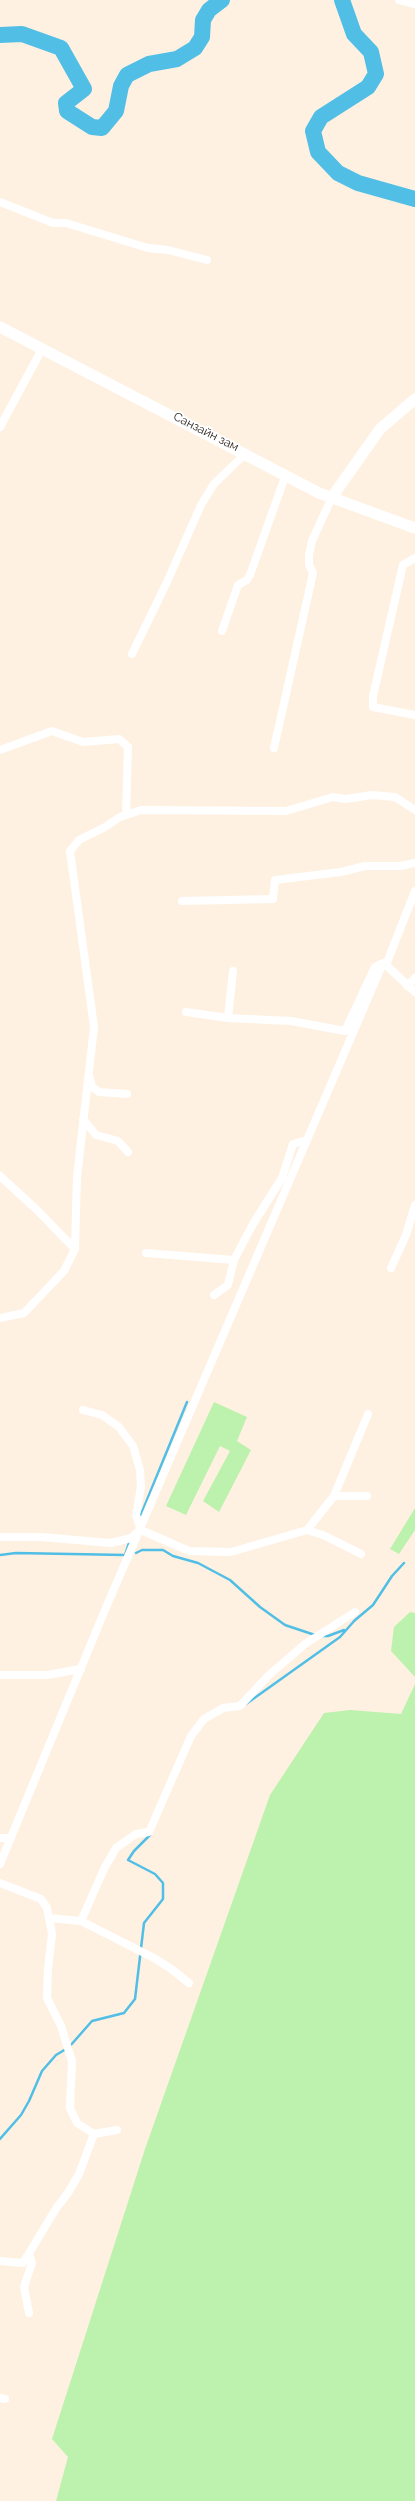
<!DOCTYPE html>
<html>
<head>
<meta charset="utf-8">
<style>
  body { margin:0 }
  canvas { display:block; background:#fef1e1 }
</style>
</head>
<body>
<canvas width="415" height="2501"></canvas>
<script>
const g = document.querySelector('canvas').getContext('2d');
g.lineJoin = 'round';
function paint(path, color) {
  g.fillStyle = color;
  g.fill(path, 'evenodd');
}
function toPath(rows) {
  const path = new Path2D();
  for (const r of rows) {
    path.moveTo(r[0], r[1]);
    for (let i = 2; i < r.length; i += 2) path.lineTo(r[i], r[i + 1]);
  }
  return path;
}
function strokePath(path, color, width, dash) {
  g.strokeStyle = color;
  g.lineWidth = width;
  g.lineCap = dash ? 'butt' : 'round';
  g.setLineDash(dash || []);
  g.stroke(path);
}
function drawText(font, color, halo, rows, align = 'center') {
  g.font = font + ' Raleway,sans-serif';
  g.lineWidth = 4;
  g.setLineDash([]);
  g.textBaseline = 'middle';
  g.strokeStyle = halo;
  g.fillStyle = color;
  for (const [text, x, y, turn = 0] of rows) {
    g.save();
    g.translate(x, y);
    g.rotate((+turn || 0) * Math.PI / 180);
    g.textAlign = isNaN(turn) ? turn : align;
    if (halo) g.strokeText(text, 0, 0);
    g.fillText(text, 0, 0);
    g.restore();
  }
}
paint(toPath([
  [214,1402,247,1417,237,1441,251,1450,219,1512,203,1501,230,1451,220,1446,186,1515,166,1506],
  [415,1508,415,1530,399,1554,390,1549],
  [410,1612,415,1613,415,1677,391,1651,394,1627],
  [415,1684,415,2501,56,2501,68,2457,52,2439,145,2149,270,1795,324,1713,350,1710,401,1714]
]), '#bcf2ad');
strokePath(toPath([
  [140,1517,187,1402],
  [136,1553,142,1550,163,1550,173,1556,198,1563,230,1580,260,1607,285,1625,315,1635],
  [0,1555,16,1553,125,1555,130,1540],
  [354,1621,373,1605,392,1576,404,1563],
  [322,1636,328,1636,344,1630],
  [246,1704,340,1637,355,1620],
  [70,2046,92,2021,124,2013,135,1999,144,1923,163,1899,163,1883,155,1874,128,1860,134,1851,150,1835],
  [0,2139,21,2115,29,2101,42,2071,56,2055,66,2049]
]), '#51bee6', 2.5);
strokePath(toPath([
  [342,0,354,34,371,52,376,74,368,87,321,117,313,131,318,152,338,173,358,183,415,199],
  [0,35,22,34,61,48,84,89,66,103,67,111,92,127,102,128,116,111,121,86,127,75,149,64,177,59,195,48,202,37,203,20,209,10,222,0]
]), '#51bee6', 16);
strokePath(toPath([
  [399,0,415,4],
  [0,202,53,223,66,223,148,248,168,250,207,260],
  [0,427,42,349],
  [415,558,403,565,373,696,373,707,415,715],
  [222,631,238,585,247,580,250,575,286,474],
  [132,654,167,582,201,505,214,484,246,453],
  [274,748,313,573,309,565,309,555,312,541,332,497],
  [0,750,52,731,83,742,119,739,128,747,126,815],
  [182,901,273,899,275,880,341,872,365,866,400,866,415,863],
  [386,965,415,992],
  [407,986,415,978],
  [186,1012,228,1018,291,1021,345,1031,375,967,383,963],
  [228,1018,233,971],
  [90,1078,92,1087,99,1092,127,1094],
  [83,1119,96,1135,118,1141,128,1152],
  [0,1176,36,1209,75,1249],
  [146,1253,234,1260],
  [391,1268,406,1235,415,1205],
  [214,1295,228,1285,234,1260,253,1224,282,1178,293,1144,307,1140],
  [0,1318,24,1313,64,1271,75,1249,77,1177,94,1027,70,851,79,840,105,827,120,817,141,810,286,811,333,797,346,799,372,795,395,797,415,810],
  [83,1410,102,1415,119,1427,133,1446,140,1470,141,1487,136,1515,141,1530,189,1551,231,1552,307,1530,323,1535,361,1554],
  [334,1496,367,1496],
  [307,1530,334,1496,368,1414],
  [0,1537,41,1537,111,1543,131,1538,139,1531],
  [0,1675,47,1675,81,1669],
  [0,1838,11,1838],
  [0,1864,102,1617,383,963,386,965,415,891],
  [0,1883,41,1899,47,1908,52,1934,48,1969,47,1998,61,2026,72,2061,70,2108,77,2123,94,2134,117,2130],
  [49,1918,81,1921,152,1957,170,1968,189,1983],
  [81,1921,104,1869,116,1848,136,1834,149,1832,191,1736,204,1719,223,1708,240,1706,268,1676,305,1644,355,1612],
  [29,2254,32,2263,24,2287,29,2313],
  [0,2261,23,2263,57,2207,68,2193,79,2174,94,2134],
  [0,2398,5,2399]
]), '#fff', 8);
strokePath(toPath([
  [0,327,319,493,415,528],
  [332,497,380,429,415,399]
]), '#fff', 11);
drawText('12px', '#241e17', '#fff', [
  ["Санзайн зам",206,432,27]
]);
</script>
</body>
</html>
